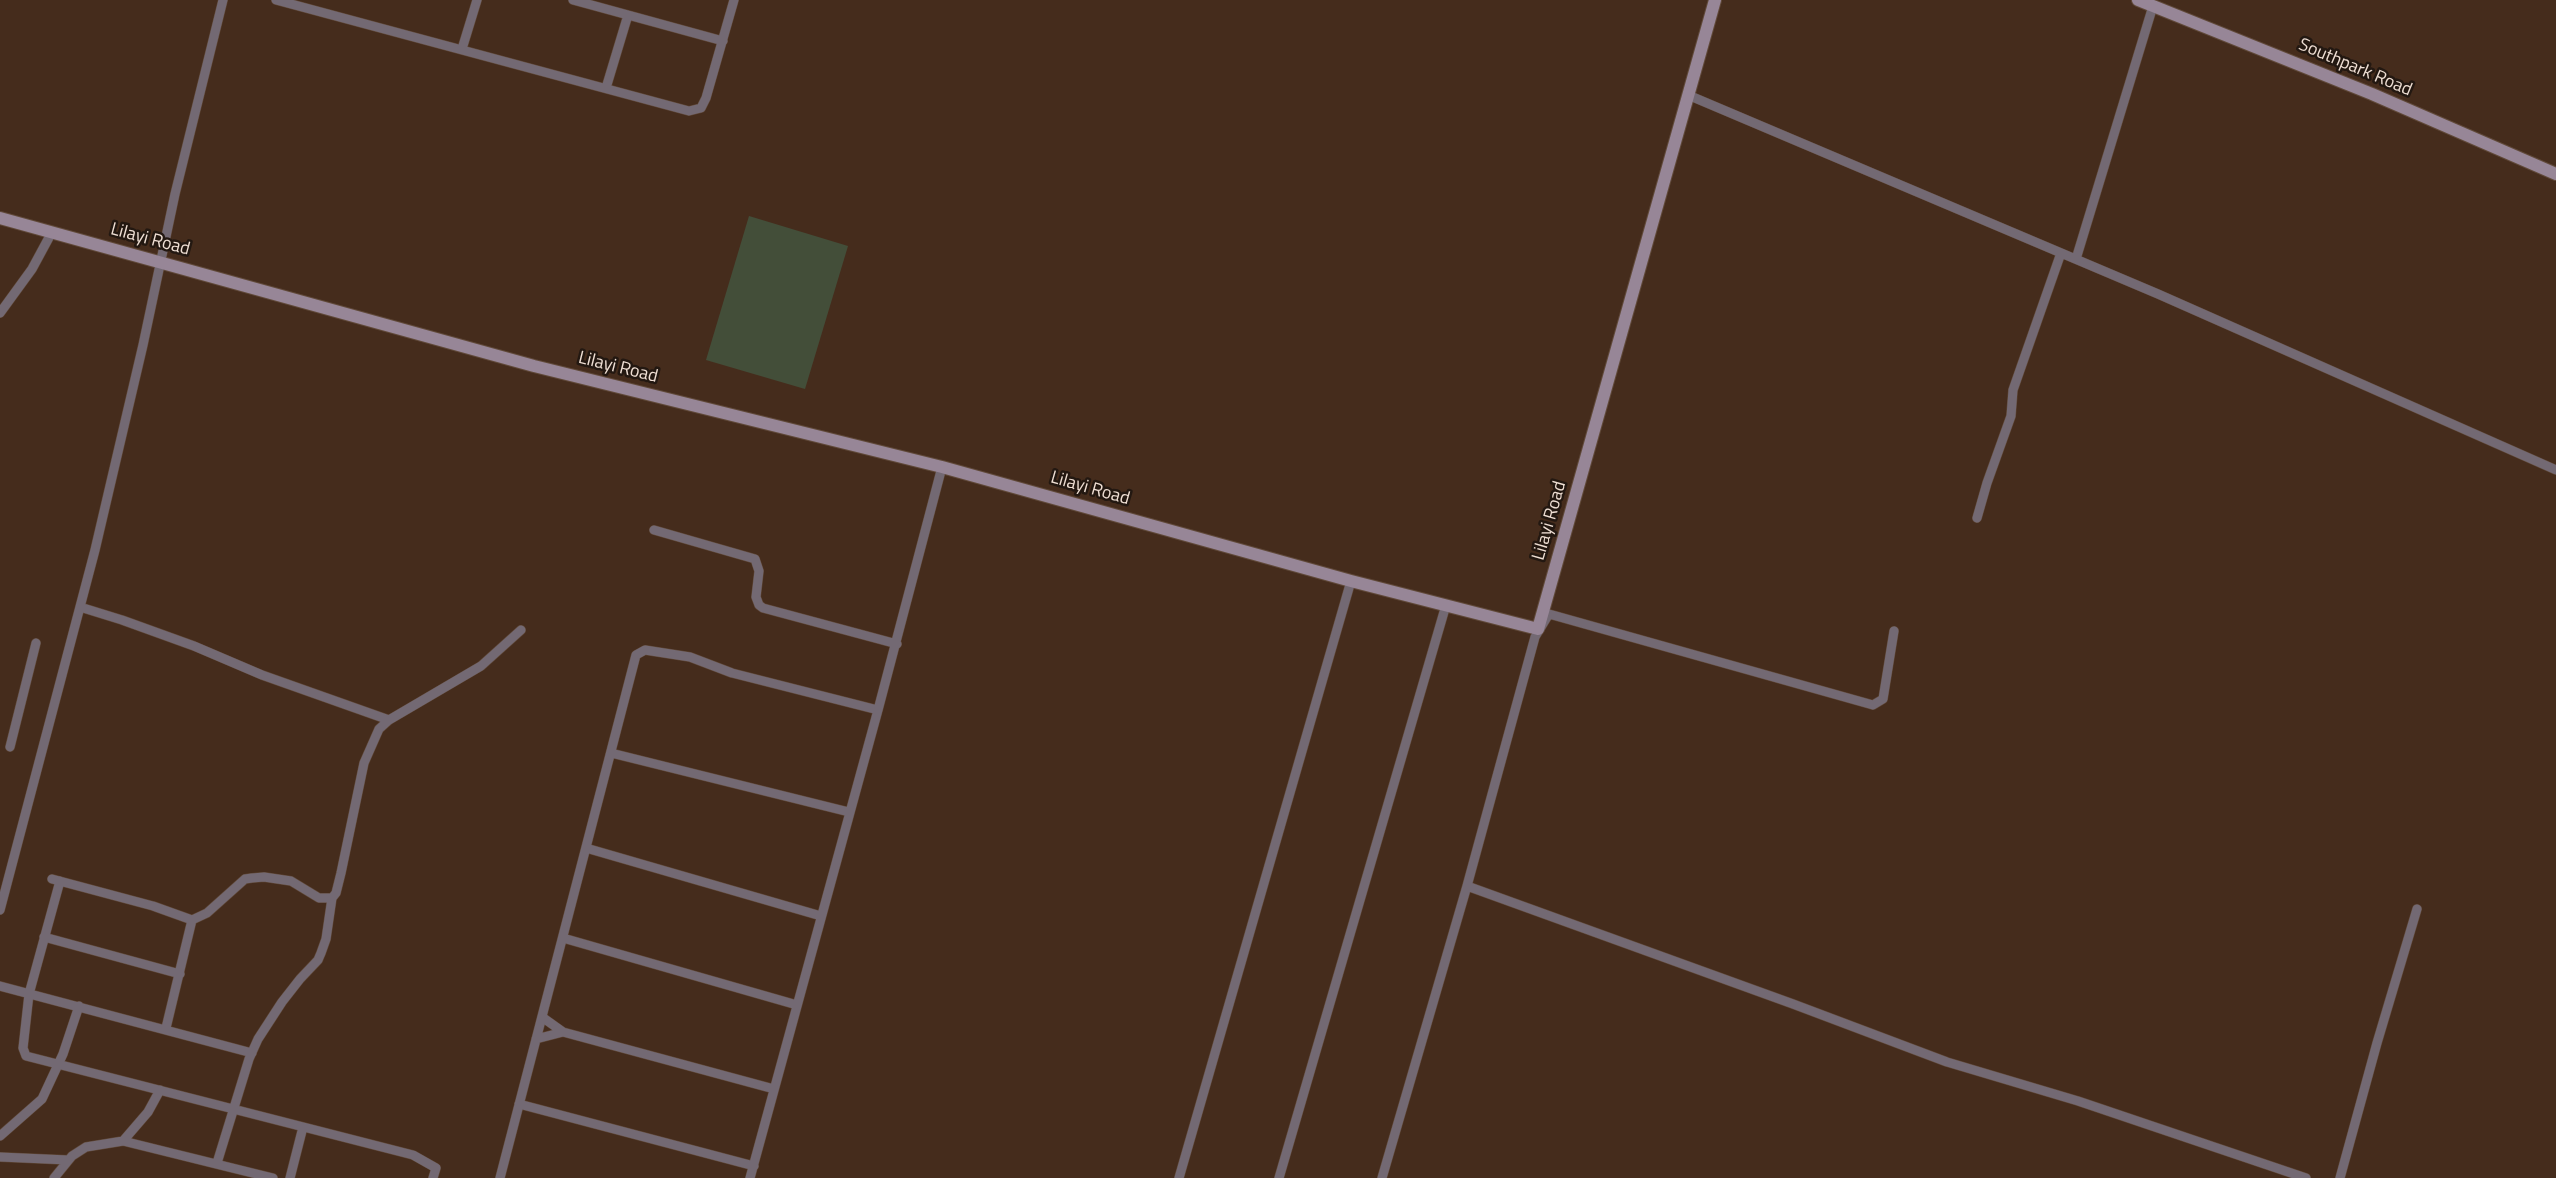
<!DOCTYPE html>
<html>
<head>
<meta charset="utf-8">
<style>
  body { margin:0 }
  canvas { display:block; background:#452c1c }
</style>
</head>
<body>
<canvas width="2556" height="1178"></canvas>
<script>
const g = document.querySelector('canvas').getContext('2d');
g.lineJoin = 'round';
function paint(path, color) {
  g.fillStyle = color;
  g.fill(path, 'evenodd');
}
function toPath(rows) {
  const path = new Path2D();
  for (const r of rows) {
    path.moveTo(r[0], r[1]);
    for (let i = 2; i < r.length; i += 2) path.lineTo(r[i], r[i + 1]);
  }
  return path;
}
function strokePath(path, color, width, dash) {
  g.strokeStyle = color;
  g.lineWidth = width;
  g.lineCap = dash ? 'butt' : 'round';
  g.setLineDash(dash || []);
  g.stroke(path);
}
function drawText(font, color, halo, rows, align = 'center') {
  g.font = font + ' "Titillium Web",sans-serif';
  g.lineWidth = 5;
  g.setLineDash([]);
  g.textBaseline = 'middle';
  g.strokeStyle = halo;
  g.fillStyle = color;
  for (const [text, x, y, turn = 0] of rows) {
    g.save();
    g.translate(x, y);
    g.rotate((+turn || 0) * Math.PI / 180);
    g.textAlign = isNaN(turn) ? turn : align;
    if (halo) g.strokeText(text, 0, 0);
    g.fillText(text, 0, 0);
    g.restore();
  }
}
paint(toPath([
  [749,216,848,246,805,389,706,360]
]), '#434e39');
const street = toPath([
  [276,0,689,111,701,108,706,98,734,0],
  [573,0,723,41],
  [462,49,477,0],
  [606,88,628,15],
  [1688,95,2158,294,2556,470],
  [2076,259,2153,6],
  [0,313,32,269,52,232],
  [1977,518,1987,483,2011,416,2013,390,2061,253],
  [654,530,755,559,759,571,756,597,759,605,763,608,897,644],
  [80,607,122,620,194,646,262,675,389,720],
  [878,710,942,467],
  [10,747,36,643],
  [611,753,849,812],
  [586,848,821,916],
  [52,879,153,906,192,920,207,913,245,879,252,878,264,877,291,881,319,898,332,898,336,893,341,873,364,763,379,729,389,720,481,666,521,630],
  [60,881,29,994,23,1048,26,1056,413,1155,436,1168,433,1178],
  [1467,886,1793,1004,1947,1062,2078,1101,2306,1178],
  [0,910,95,550,143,345,175,194,223,0],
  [44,937,180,974],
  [563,938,797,1005],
  [0,986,252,1053],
  [166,1028,192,920],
  [563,1032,774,1089],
  [536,1039,563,1032,542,1017],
  [519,1104,754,1166],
  [0,1136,42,1099,63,1054,79,1006],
  [123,1141,148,1112,160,1090],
  [0,1157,68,1160],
  [217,1163,249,1059,258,1039,282,1002,300,979,318,960,321,953,326,939,332,898],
  [54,1178,72,1156,86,1147,123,1141,273,1178],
  [290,1178,303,1127],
  [500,1178,636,655,645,650,690,657,732,673,878,710,750,1178],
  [1179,1178,1351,581],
  [1279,1178,1446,605],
  [1382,1178,1467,886,1535,637,1549,614,1873,705,1883,699,1894,631],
  [2340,1178,2377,1043,2417,909]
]);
const secondary = toPath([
  [2138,0,2372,94,2556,174],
  [0,218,534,366,942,467,1351,581,1538,629,1715,0]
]);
strokePath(street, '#604939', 10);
strokePath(secondary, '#604939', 14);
strokePath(street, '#736973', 9);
strokePath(secondary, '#978697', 12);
drawText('18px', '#efdfd4', '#231811', [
  ["Southpark Road",2355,68,23],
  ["Lilayi Road",150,240,15],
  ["Lilayi Road",618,368,14],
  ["Lilayi Road",1090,489,16],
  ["Lilayi Road",1550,521,-74]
]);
</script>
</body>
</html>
